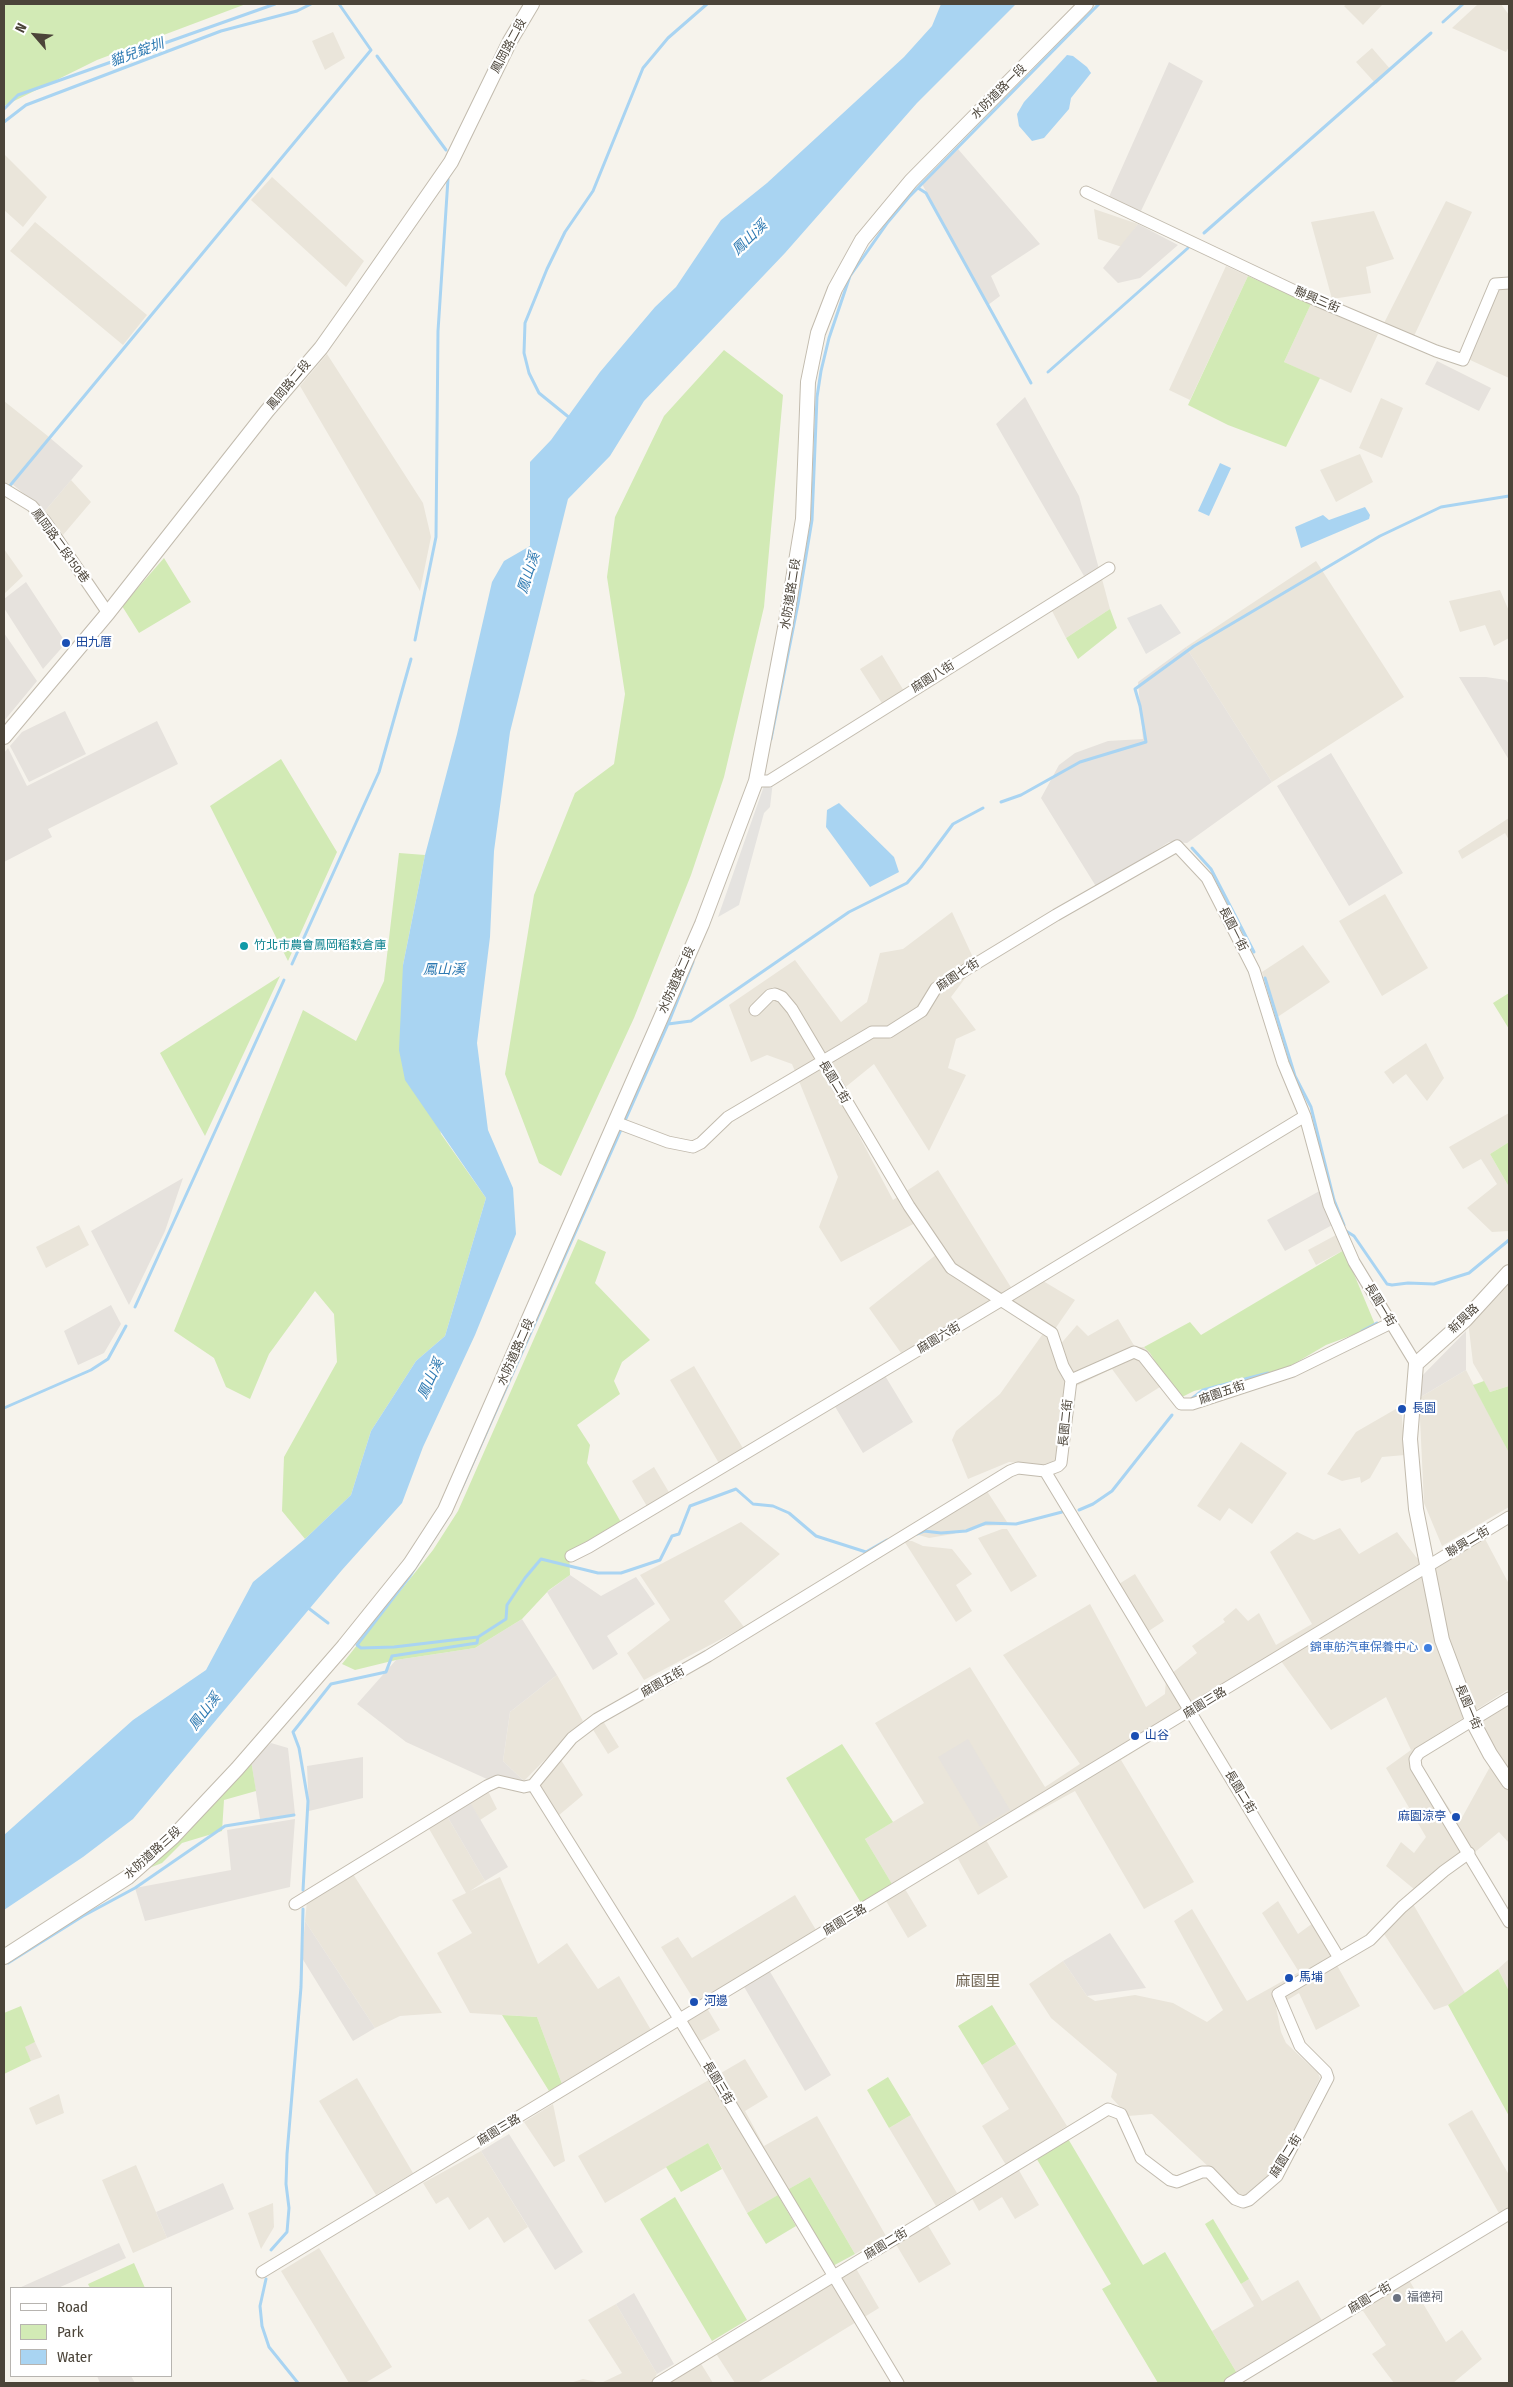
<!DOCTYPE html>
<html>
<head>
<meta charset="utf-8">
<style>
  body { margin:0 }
  #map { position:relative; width:1513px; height:2387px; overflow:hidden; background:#f6f3ec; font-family:"Fira Sans Condensed",sans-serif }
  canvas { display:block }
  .frame { position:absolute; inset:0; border:5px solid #4b4439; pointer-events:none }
  .legend { position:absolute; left:10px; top:2287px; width:162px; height:90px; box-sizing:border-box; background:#fff; border:1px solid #b7b4b0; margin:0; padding:6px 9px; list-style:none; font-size:15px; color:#4b4439 }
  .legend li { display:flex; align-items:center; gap:10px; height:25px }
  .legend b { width:25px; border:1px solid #b7b4b0 }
  .north { position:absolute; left:10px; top:10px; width:50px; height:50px; -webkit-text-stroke:4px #fff; paint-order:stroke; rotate:297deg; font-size:14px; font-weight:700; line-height:20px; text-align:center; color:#4b4439 }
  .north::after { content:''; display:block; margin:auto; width:18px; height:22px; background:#4b4439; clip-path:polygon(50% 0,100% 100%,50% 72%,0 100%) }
</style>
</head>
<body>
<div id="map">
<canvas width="1513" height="2387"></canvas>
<div class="frame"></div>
<ul class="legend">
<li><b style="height:6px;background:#fff"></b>Road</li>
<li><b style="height:14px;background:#d2eab5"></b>Park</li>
<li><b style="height:14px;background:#a9d4f2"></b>Water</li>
</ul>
<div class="north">N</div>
</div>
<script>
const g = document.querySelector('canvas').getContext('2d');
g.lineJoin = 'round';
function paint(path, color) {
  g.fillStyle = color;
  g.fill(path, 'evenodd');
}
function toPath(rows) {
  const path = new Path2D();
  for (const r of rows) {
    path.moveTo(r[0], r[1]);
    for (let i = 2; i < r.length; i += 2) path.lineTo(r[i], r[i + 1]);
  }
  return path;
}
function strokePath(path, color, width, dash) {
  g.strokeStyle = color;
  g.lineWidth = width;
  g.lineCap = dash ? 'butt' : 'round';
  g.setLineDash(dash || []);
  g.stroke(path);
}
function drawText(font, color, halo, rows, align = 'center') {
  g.font = font + ' "Fira Sans Condensed","Noto Sans TC",sans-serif';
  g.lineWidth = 4.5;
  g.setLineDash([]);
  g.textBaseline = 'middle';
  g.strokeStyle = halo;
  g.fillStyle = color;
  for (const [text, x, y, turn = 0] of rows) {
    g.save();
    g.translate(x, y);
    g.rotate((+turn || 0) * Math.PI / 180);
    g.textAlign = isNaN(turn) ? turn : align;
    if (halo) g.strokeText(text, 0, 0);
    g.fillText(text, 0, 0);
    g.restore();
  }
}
paint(toPath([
  [1347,4,1380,4,1382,5,1363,25,1344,6],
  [1478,4,1501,4,1509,15,1509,47,1506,52,1452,28],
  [333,32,345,58,325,70,312,41],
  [1372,48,1391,70,1376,84,1356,62],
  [4,154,47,197,23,227,4,210],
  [272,177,364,261,346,287,251,200],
  [1446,201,1472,212,1414,336,1384,323],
  [1094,209,1138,224,1122,247,1098,239],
  [1374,211,1394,259,1366,267,1371,293,1332,299,1311,222],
  [35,222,147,315,123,345,10,251],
  [1226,266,1248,276,1190,400,1169,390],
  [1497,288,1509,288,1509,378,1468,359],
  [1311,304,1378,334,1351,393,1284,362],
  [327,354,423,503,431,537,420,591,300,386],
  [1381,398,1403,408,1382,458,1359,448],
  [4,401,49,437,12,484,4,483],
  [1360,454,1373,482,1336,502,1320,470],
  [71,480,91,502,63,535,45,511],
  [4,549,23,576,4,594],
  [1316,561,1404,697,1272,782,1186,647],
  [1102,579,1110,609,1066,638,1051,609],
  [1500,590,1509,611,1509,638,1494,646,1485,625,1460,632,1449,601],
  [882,655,904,691,883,705,860,669],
  [1509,818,1509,840,1505,833,1462,859,1458,851],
  [1385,894,1428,968,1382,996,1339,921],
  [952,912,976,964,951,997,976,1030,956,1039,948,1068,966,1075,929,1151,874,1064,837,1094,893,1200,938,1170,1012,1289,901,1353,869,1308,937,1254,917,1222,841,1262,819,1227,838,1177,792,1064,767,1055,751,1062,729,1005,795,960,841,1022,867,1002,880,953,903,949],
  [1303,945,1330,982,1276,1018,1262,972],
  [1426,1043,1444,1078,1427,1101,1406,1074,1393,1084,1384,1072],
  [1509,1113,1509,1142,1490,1154,1509,1187,1509,1231,1492,1232,1467,1208,1497,1184,1481,1159,1463,1169,1449,1147],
  [79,1225,89,1245,46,1268,36,1247],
  [1336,1235,1344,1250,1316,1265,1308,1250],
  [1509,1275,1509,1386,1490,1392,1473,1363,1468,1321],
  [1038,1278,1075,1300,1055,1329,1006,1301],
  [1118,1319,1135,1347,1144,1347,1150,1353,1168,1382,1136,1402,1112,1369,1070,1389,1059,1458,1048,1465,1009,1462,968,1479,952,1440,956,1431,1000,1394,1042,1335,1051,1334,1058,1347,1077,1325,1088,1336],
  [694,1366,744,1450,720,1465,670,1380],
  [1466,1370,1509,1453,1509,1507,1442,1546,1424,1503,1419,1398],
  [1401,1406,1405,1455,1382,1457,1370,1478,1361,1483,1360,1477,1342,1481,1327,1474,1356,1432],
  [1241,1442,1287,1473,1252,1524,1229,1508,1220,1521,1197,1506],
  [654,1467,670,1494,648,1508,632,1481],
  [985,1488,1009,1525,977,1526,953,1534,929,1538,919,1535,919,1528],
  [741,1522,780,1554,724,1601,744,1627,644,1680,627,1653,670,1620,640,1575],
  [1340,1528,1359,1554,1397,1532,1416,1557,1434,1569,1484,1537,1509,1584,1509,1689,1419,1746,1419,1763,1459,1823,1491,1765,1479,1718,1509,1700,1509,1843,1499,1832,1413,1904,1465,1993,1448,2005,1434,2010,1382,1931,1420,1894,1386,1866,1401,1842,1414,1853,1426,1837,1386,1768,1411,1750,1386,1697,1331,1730,1281,1661,1121,1760,1194,1882,1144,1909,1075,1791,986,1840,1008,1877,978,1895,952,1848,892,1884,865,1839,924,1803,875,1723,970,1667,1045,1787,1080,1764,1003,1655,1090,1604,1146,1707,1165,1694,1166,1678,1197,1653,1192,1646,1225,1622,1223,1619,1236,1608,1248,1621,1259,1613,1276,1645,1312,1624,1270,1552,1297,1532,1314,1540],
  [1002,1529,1007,1529,1037,1576,1011,1592,978,1538],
  [904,1541,912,1541,923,1546,952,1549,972,1574,956,1585,972,1611,956,1622],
  [1135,1574,1164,1621,1144,1634,1114,1587],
  [557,1675,583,1721,524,1781,503,1761,510,1712],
  [603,1721,619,1747,608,1754,592,1728],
  [561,1760,583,1795,558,1816,537,1785],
  [488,1791,497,1809,480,1820,470,1803],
  [447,1816,485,1881,470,1891,500,1877,538,1964,567,1943,598,1989,619,1976,651,2030,562,2084,537,2017,470,2013,437,1953,472,1933,452,1900,466,1893,428,1827],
  [353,1874,442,2013,400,2016,375,2028,305,1921,307,1901],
  [905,1889,927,1926,908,1938,886,1901],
  [795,1895,816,1930,696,2003,661,1947,678,1937,692,1958],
  [1278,1901,1298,1934,1313,1923,1360,2006,1316,2030,1299,1993,1276,2007,1281,2032,1286,2043,1318,2073,1320,2078,1276,2166,1249,2198,1242,2198,1152,2114,1128,2116,1111,2097,1117,2074,1051,2018,1029,1984,1063,1961,1087,1996,1095,2001,1135,1995,1173,2003,1207,2022,1223,2010,1174,1921,1192,1909,1247,2001,1299,1972,1262,1913],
  [1509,1959,1509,1991,1498,1969],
  [707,2008,720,2030,697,2043,684,2021],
  [35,2042,42,2057,31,2061,24,2047],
  [1016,2044,1067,2126,1006,2165,982,2126,1009,2109,982,2065],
  [745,2059,768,2097,745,2111,764,2146,817,2116,886,2236,855,2254,810,2177,747,2213,708,2143,605,2203,578,2156],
  [357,2078,413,2173,376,2195,319,2101],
  [59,2094,64,2113,36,2125,29,2108],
  [553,2104,565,2161,554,2167,524,2122],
  [1472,2110,1509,2175,1509,2209,1500,2215,1448,2124],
  [911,2115,957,2193,936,2206,889,2128],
  [481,2151,528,2227,504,2243,488,2217,469,2230,448,2197,436,2204,423,2183],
  [136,2165,167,2238,133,2253,102,2180],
  [1017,2167,1039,2205,1015,2219,1002,2197,979,2211,970,2195],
  [273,2203,274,2227,261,2249,248,2213],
  [926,2222,951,2264,919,2283,894,2241],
  [319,2248,392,2367,365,2383,349,2383,281,2271],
  [854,2265,879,2308,757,2383,735,2383,715,2352],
  [1249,2279,1262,2301,1298,2280,1324,2324,1238,2375,1212,2331,1254,2306,1241,2284],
  [1409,2280,1446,2342,1462,2330,1482,2359,1453,2383,1394,2383,1372,2354,1386,2345,1361,2308],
  [616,2304,657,2374,651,2383,570,2383,583,2379,601,2383,622,2373,588,2320],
  [700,2362,713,2383,669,2383,668,2381]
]), '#eae5da');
paint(toPath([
  [1169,62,1203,81,1140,213,1108,199],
  [958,149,1040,244,991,276,1000,296,988,305,922,184],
  [1138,224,1178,245,1140,278,1118,283,1103,268],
  [1437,361,1491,388,1479,411,1425,384],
  [1025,397,1079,496,1099,569,1084,576,996,424],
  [49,437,83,466,45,511,12,484],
  [26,582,66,643,43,669,4,608,4,599],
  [4,633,37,681,4,721],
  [1186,647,1272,782,1187,843,1169,842,1097,888,1041,798,1059,765,1075,753,1108,741,1143,739,1138,682],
  [1459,677,1486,677,1506,680,1509,684,1509,760],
  [65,711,86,754,29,782,10,746,22,732],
  [157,721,178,764,48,829,52,837,4,862,4,753,8,748,27,786],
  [1331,753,1403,873,1349,906,1277,786],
  [183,1178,165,1231,129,1305,91,1231],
  [1325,1188,1334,1224,1285,1251,1267,1220],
  [111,1305,121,1324,104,1353,78,1365,64,1331],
  [1466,1331,1466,1370,1419,1398,1419,1379],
  [884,1374,913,1422,863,1453,834,1405],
  [570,1575,601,1596,636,1577,655,1604,607,1636,618,1654,593,1670,547,1592],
  [522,1619,557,1675,510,1712,503,1761,524,1781,489,1780,406,1742,357,1704,396,1660,475,1648],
  [968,1739,1010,1810,980,1827,938,1757],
  [271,1743,288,1748,295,1814,260,1819,251,1760],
  [363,1757,363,1798,309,1811,307,1766],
  [470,1802,508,1867,485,1881,447,1816],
  [295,1819,290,1887,145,1921,135,1888,231,1870,227,1830],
  [305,1921,375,2028,353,2041,302,1958],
  [1110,1933,1146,1988,1087,1996,1063,1961],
  [769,1970,831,2075,805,2091,743,1985],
  [509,2134,583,2252,555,2270,481,2151],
  [223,2183,234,2209,167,2238,156,2212],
  [119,2243,126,2258,58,2288,19,2288],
  [634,2293,674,2364,657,2374,616,2304],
  [97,2376,131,2376,135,2383,100,2383]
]), '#e6e2dd');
paint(toPath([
  [4,4,246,4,97,60,4,106],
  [1248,276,1311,304,1284,362,1320,378,1286,447,1228,425,1188,405],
  [724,350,783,395,764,607,724,777,691,875,634,1018,561,1176,539,1163,505,1074,534,895,575,793,614,764,625,694,607,577,615,517,664,416],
  [164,558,191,602,139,633,122,606],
  [1110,609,1117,628,1078,659,1066,638],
  [281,759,337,852,288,961,210,806],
  [399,853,425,855,403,965,441,1134,486,1198,445,1336,416,1361,371,1431,351,1495,305,1539,282,1511,284,1457,337,1362,334,1314,315,1291,269,1354,250,1399,226,1387,214,1358,174,1331,303,1010,356,1041,384,981],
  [280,976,205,1136,160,1053],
  [1509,993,1509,1029,1493,1003],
  [1509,1142,1509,1187,1490,1154],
  [578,1239,606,1252,595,1283,650,1340,622,1362,614,1381,620,1394,577,1425,590,1445,587,1463,622,1524,569,1551,570,1575,549,1590,522,1619,475,1648,396,1660,355,1670,342,1664,433,1550,458,1511],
  [1344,1250,1374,1322,1374,1327,1326,1345,1287,1368,1194,1391,1178,1399,1150,1353,1144,1347,1190,1322,1201,1335],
  [1484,1381,1490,1392,1509,1386,1509,1453,1473,1385],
  [842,1744,893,1822,865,1839,892,1884,861,1903,786,1778],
  [251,1760,256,1791,224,1800,222,1831,182,1843,162,1863,144,1870],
  [1498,1969,1509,1991,1509,2116,1448,2005],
  [992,2005,1016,2044,982,2065,958,2026],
  [21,2006,35,2042,25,2047,31,2061,4,2074,4,2013],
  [502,2015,537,2017,562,2084,549,2091],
  [888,2077,911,2115,889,2128,867,2090],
  [1067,2137,1143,2265,1165,2252,1238,2375,1225,2383,1158,2383,1102,2289,1111,2284,1035,2156],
  [708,2143,722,2169,681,2192,666,2167],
  [810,2177,855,2254,831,2267,787,2190],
  [778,2195,796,2226,766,2244,747,2213],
  [675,2197,747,2320,712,2341,640,2219],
  [1213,2219,1249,2279,1241,2284,1205,2224],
  [134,2263,145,2288,90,2288,88,2284]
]), '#d2eab5');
paint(toPath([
  [1161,604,1181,633,1146,654,1127,618],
  [773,781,770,807,764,813,739,905,718,917,765,783]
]), '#e5e3e0');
paint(toPath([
  [941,4,1016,4,917,103,785,253,644,401,610,456,568,499,510,732,494,851,490,937,477,1043,488,1130,513,1188,516,1234,475,1335,423,1447,402,1503,342,1570,133,1819,83,1857,4,1910,4,1835,133,1720,206,1670,253,1582,305,1539,351,1495,371,1431,416,1361,445,1336,486,1198,405,1080,399,1050,403,965,425,855,457,734,492,582,504,561,530,546,530,462,551,440,600,372,655,307,676,287,721,220,767,183,904,57,932,26],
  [1067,55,1073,56,1087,67,1091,73,1071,98,1069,109,1044,138,1032,141,1019,126,1017,114,1024,102],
  [1220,463,1231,468,1209,516,1198,511],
  [1365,507,1370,515,1369,519,1301,548,1295,527,1323,515,1329,520],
  [839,803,894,857,899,872,870,887,826,827,827,810]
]), '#a9d4f2');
strokePath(toPath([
  [1443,22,1463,4],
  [377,56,446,150],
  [4,109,18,95,275,4],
  [4,122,26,105,221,31,297,11,311,4],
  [918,188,926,193,1031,383],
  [1204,233,1431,33],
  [1048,372,1188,248],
  [571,419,539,393,529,373,524,353,525,323,547,269,565,232,593,191,643,68,668,38,707,4],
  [8,488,371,50,339,4],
  [415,640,436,537,438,331,448,179],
  [771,739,798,604,812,520,817,397,821,371,829,338,850,276,888,222,909,197,1099,4],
  [1001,802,1021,795,1080,762,1146,742,1140,706,1135,689,1194,646,1380,536,1441,507,1509,496],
  [1192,848,1211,869,1254,952],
  [292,964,379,772,411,659],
  [1265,978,1295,1076,1311,1107,1334,1200,1344,1225],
  [668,1024,691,1021,849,912,907,883,921,867,953,824,983,808],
  [1346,1231,1354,1236,1387,1284,1392,1285,1408,1283,1434,1284,1469,1273,1509,1240],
  [135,1307,284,980],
  [1362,1331,1377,1323],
  [1190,1400,1203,1390,1268,1373],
  [4,1408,91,1370,108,1359,126,1326],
  [460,1492,668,1024,693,962],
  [1079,1510,1093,1504,1112,1491,1172,1415],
  [449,1515,410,1576,357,1645,361,1648,394,1647,478,1637,506,1619,507,1605,525,1578,541,1559,598,1573,621,1573,660,1560,672,1536,679,1534,690,1506,736,1489,753,1504,773,1506,789,1513,816,1536,866,1552,887,1540],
  [917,1534,924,1531,941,1533,966,1531,986,1523,1016,1524,1062,1512],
  [307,1607,328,1623],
  [303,1890,308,1801,299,1748,293,1732,331,1684,386,1672,392,1656,477,1643,478,1637],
  [8,1963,83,1916,135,1888,225,1826,294,1815],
  [271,2250,287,2232,289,2208,286,2184,287,2154,301,1987,303,1909],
  [266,2279,260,2306,262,2326,269,2347,298,2383]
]), '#a9d4f2', 3);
const minor = toPath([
  [1086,192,1297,292,1436,351,1463,360,1495,284,1509,283],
  [4,489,32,506,45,521,108,613],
  [756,781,769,781,1109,568],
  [615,1122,668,1142,693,1147,701,1143,728,1117,872,1032,889,1032,922,1011,936,988,1056,915,1177,846,1207,878,1254,970,1283,1063,1305,1116,1329,1205,1354,1262,1416,1364],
  [1071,1380,1134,1352,1143,1356,1181,1404,1192,1404,1293,1371,1391,1323],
  [1045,1471,1339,1958],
  [571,1556,589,1547,1002,1300,1305,1116],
  [1509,1698,1419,1753,1415,1759,1416,1767,1509,1922],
  [533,1785,680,2020,898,2383],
  [295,1904,487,1786,498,1781,524,1787,533,1785,572,1738,597,1719,708,1656,1010,1471,1018,1468,1045,1471,1058,1466,1061,1463,1071,1380,1063,1366,1052,1333,951,1268,909,1206,792,1009,782,997,775,994,770,995,755,1010],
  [262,2272,1509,1517],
  [658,2383,1108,2109,1121,2114,1141,2158,1170,2180,1177,2182,1202,2172,1209,2172,1235,2199,1243,2202,1249,2200,1277,2176,1328,2078,1326,2072,1300,2046,1278,1994,1370,1940,1402,1907,1444,1871,1469,1853],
  [1230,2383,1509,2214]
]);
const tertiary = toPath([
  [4,737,108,613,267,411,321,348,355,300,451,162,510,41,532,4],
  [1509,1272,1465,1320,1416,1364,1410,1439,1416,1509,1442,1640,1472,1720,1490,1754,1509,1782],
  [4,1957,128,1877,173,1837,237,1769,344,1646,410,1564,445,1510,702,924,756,781,785,628,803,519,808,382,818,333,835,289,862,240,911,181,1086,4]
]);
strokePath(minor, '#c2bbae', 13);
strokePath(tertiary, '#c2bbae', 16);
strokePath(minor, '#fff', 11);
strokePath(tertiary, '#fff', 14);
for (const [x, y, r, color] of [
  [66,643,5,"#1a4fb4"],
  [244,946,5,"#0f9aa8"],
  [1402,1409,5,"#1a4fb4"],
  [1428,1648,5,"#3f7fe0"],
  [1135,1736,5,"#1a4fb4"],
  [1456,1817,5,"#1a4fb4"],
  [1289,1978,5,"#1a4fb4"],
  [694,2002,5,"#1a4fb4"],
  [1397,2298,5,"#6b7280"]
]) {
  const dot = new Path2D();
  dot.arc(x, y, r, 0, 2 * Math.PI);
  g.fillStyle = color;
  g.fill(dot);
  strokePath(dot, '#fff', 2);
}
drawText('12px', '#4b4439', '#fff', [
  ["鳳岡路二段",509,46,-62],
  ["水防道路一段",999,92,-45],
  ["聯興三街",1317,300,23],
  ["鳳岡路二段",289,385,-50],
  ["鳳岡路二段150巷",60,546,54],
  ["水防道路二段",791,594,-81],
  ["麻園八街",933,677,-32],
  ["長園一街",1233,929,63],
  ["麻園七街",958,975,-33],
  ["水防道路二段",677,980,-66],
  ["長園二街",834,1082,59],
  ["長園一街",1380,1305,59],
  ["新興路",1464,1319,-44],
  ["麻園六街",939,1338,-31],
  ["水防道路二段",516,1352,-66],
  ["麻園五街",1222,1393,-19],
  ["長園二街",1066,1423,-84],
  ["聯興二街",1468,1542,-31],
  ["麻園五街",663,1682,-30],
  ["麻園三路",1205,1703,-31],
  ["長園一街",1468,1707,67],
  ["長園二街",1240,1792,59],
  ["水防道路三段",153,1853,-42],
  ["麻園三路",845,1920,-31],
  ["長園三街",718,2083,59],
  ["麻園三路",499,2130,-31],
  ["麻園二街",1286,2156,-58],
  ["麻園二街",886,2244,-31],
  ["麻園一街",1370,2298,-31]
]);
drawText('12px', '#164399', '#fff', [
  ["田九厝",76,643],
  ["長園",1412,1409],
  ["山谷",1145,1736],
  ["麻園涼亭",1446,1817,"right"],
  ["馬埔",1299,1978],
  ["河邊",704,2002]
], 'left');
drawText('12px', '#0d838f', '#fff', [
  ["竹北市農會鳳岡稻穀倉庫",254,946]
], 'left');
drawText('12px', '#366cbe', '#fff', [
  ["錦車舫汽車保養中心",1418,1648]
], 'right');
drawText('12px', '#5b616d', '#fff', [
  ["福德祠",1407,2298]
], 'left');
drawText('italic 14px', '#2e7ab2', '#fff', [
  ["貓兒錠圳",137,53,-20],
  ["鳳山溪",750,238,-44],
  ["鳳山溪",529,573,-72],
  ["鳳山溪",444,970],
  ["鳳山溪",431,1379,-65],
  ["鳳山溪",205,1712,-53]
]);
drawText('15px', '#6e6250', '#fff', [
  ["麻園里",978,1982]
]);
</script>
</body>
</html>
